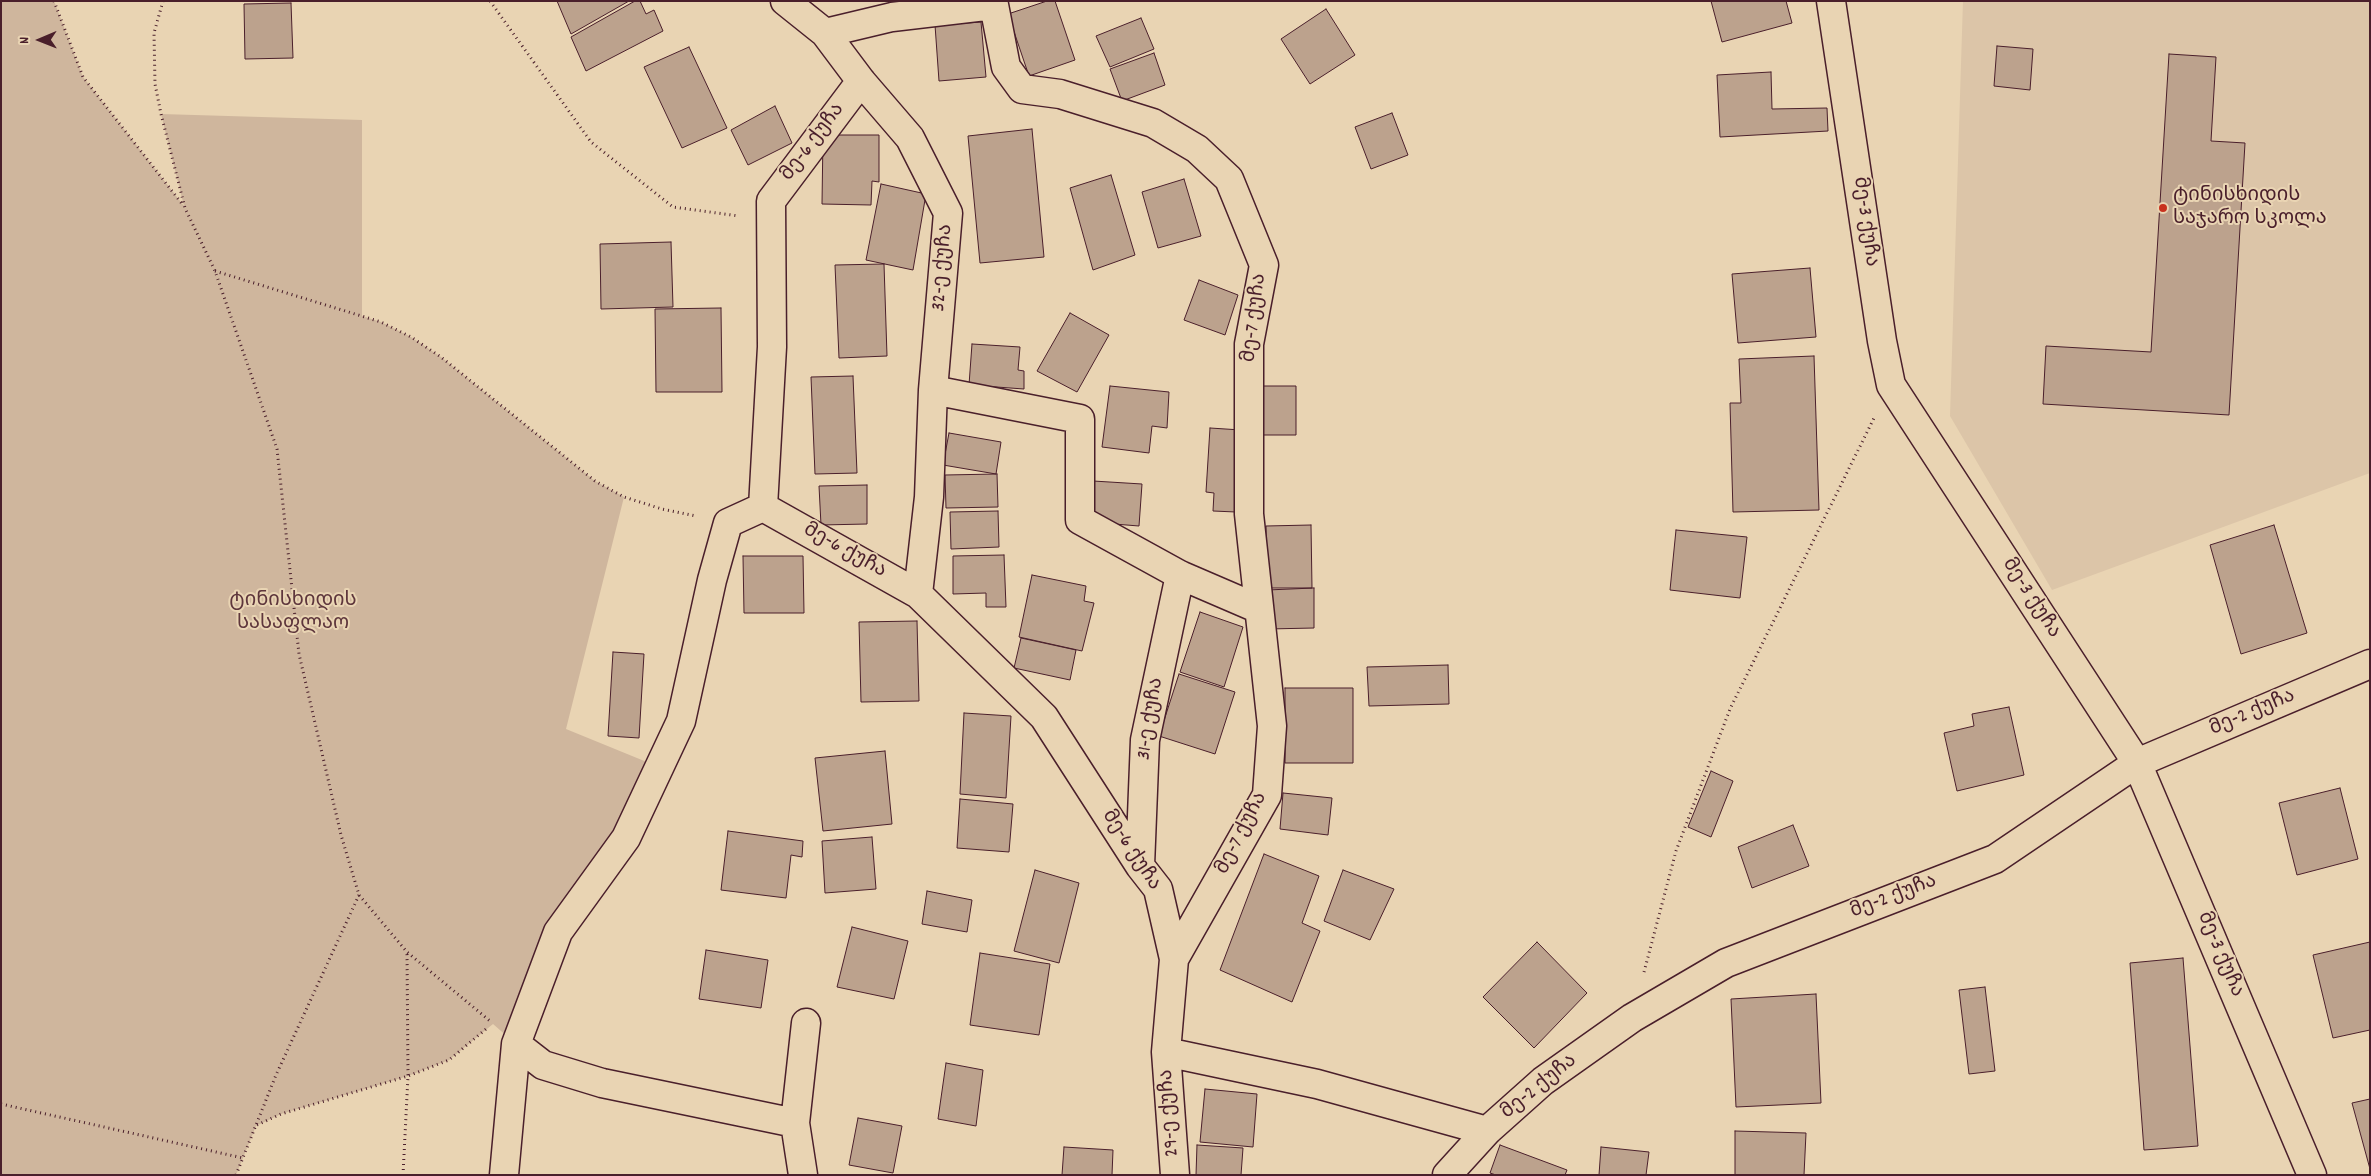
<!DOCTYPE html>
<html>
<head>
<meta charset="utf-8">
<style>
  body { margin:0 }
  #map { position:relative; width:2371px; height:1176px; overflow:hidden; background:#e9d4b3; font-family:Dekko,sans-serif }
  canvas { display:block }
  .frame { position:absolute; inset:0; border:2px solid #4a1f2b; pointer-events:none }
  .north { position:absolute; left:15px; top:15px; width:50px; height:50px; -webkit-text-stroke:4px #e9d4b3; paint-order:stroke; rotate:269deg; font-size:14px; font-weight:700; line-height:20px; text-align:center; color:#4a1f2b }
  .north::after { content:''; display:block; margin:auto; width:18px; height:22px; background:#4a1f2b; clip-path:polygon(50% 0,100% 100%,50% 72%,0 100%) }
</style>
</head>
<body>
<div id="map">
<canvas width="2371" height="1176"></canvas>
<div class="frame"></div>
<div class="north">N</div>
</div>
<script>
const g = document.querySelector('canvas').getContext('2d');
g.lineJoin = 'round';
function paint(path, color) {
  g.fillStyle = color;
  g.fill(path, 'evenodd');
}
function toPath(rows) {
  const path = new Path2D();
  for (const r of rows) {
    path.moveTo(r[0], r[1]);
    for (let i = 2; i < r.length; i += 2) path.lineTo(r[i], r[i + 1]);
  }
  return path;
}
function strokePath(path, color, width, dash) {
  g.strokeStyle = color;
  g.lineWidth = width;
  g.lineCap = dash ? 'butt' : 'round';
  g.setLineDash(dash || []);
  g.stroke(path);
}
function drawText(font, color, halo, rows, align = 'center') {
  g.font = font + ' Dekko,"Noto Sans Georgian",sans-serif';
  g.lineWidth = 4;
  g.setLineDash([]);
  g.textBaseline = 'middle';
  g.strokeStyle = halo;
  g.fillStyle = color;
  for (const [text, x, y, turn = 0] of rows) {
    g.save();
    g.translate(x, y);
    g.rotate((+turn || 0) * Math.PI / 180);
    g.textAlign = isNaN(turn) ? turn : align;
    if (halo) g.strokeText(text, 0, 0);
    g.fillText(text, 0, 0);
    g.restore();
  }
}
paint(toPath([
  [1963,1,2370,1,2370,473,2052,590,1950,416]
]), '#dcc5a8');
paint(toPath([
  [1,1,54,1,83,77,184,206,161,114,362,120,362,316,381,322,411,337,441,357,595,481,624,497,566,729,659,767,558,932,516,1044,493,1024,449,1060,408,1076,281,1114,256,1126,236,1175,1,1175]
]), '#cfb69d');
const building = toPath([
  [557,1,629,1,571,34,557,1],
  [635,1,640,1,646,14,654,10,663,31,586,71,571,37,635,1],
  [1047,1,1055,1,1075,60,1029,76,1008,14,1047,1],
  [1711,1,1786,1,1792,23,1722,42,1711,1],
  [291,3,293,58,245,59,244,4,291,3],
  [1326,9,1355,55,1310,84,1281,39,1326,9],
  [1141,18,1154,49,1110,67,1096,36,1141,18],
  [981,22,986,77,939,81,935,25,981,22],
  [1997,46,2033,49,2030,90,1994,86,1997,46],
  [689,47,727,128,682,148,644,67,689,47],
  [1154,53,1165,85,1122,101,1110,69,1154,53],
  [2169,54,2216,57,2211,141,2245,143,2229,415,2043,404,2046,346,2151,352,2169,54],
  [1771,72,1772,109,1827,108,1828,131,1720,137,1717,75,1771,72],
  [775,106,792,143,748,165,731,130,775,106],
  [1392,113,1408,155,1371,169,1355,127,1392,113],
  [1032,129,1044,257,980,263,968,136,1032,129],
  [823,135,879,135,879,182,872,181,871,205,822,204,823,135],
  [1111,175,1135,255,1093,270,1070,188,1111,175],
  [1184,179,1201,236,1158,248,1142,192,1184,179],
  [881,184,926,194,913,270,866,260,881,184],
  [671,242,673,307,601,309,600,244,671,242],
  [884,264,887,356,839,358,835,265,884,264],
  [1810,268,1816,337,1738,343,1732,274,1810,268],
  [1199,280,1238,295,1225,335,1184,320,1199,280],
  [721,308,722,392,656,392,655,309,721,308],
  [1070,313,1109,335,1077,392,1037,371,1070,313],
  [972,344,1020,347,1018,370,1024,371,1024,389,969,385,972,344],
  [1814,356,1819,510,1733,512,1730,403,1741,403,1739,359,1814,356],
  [853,376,857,473,815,474,811,377,853,376],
  [1110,386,1169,392,1167,428,1152,426,1149,453,1102,447,1110,386],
  [1261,386,1296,386,1296,435,1261,435,1261,386],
  [1210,428,1241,430,1236,512,1213,511,1214,493,1206,492,1210,428],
  [949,433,1001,442,996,474,943,465,949,433],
  [997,474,998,507,946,508,945,475,997,474],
  [1093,481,1142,484,1139,526,1089,522,1093,481],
  [867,485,867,524,821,525,819,486,867,485],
  [998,511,999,547,951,549,950,512,998,511],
  [1311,525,1312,588,1266,588,1266,526,1311,525],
  [2274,525,2307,633,2241,654,2210,545,2274,525],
  [1676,530,1747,537,1740,598,1670,590,1676,530],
  [1004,555,1006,607,986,607,986,593,953,594,953,556,1004,555],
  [743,556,803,556,804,613,744,613,743,556],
  [1032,575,1086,586,1084,601,1094,603,1082,651,1019,637,1032,575],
  [1314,588,1314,628,1268,629,1267,590,1314,588],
  [1200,612,1243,627,1224,687,1180,672,1200,612],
  [917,621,919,701,861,702,859,622,917,621],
  [1021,638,1076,650,1070,680,1014,668,1021,638],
  [613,652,644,654,639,738,608,736,613,652],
  [1448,665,1449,704,1369,706,1367,667,1448,665],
  [1179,674,1235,692,1215,754,1159,736,1179,674],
  [1285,688,1353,688,1353,763,1285,763,1285,688],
  [2009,707,2024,775,1957,791,1944,733,1974,726,1972,714,2009,707],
  [964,713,1011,716,1006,798,960,794,964,713],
  [885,751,892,824,823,831,815,758,885,751],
  [1711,771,1733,781,1711,837,1688,827,1711,771],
  [2340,788,2358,859,2297,875,2279,803,2340,788],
  [1283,793,1332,798,1328,835,1280,829,1283,793],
  [960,799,1013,804,1009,852,957,848,960,799],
  [1793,825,1809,866,1752,888,1738,847,1793,825],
  [728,831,803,841,802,857,791,855,786,898,721,890,728,831],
  [872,837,876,889,825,893,822,841,872,837],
  [1264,854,1319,876,1302,923,1320,931,1292,1002,1220,970,1264,854],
  [1035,870,1079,883,1059,963,1014,951,1035,870],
  [1343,870,1394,889,1370,940,1324,921,1343,870],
  [927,891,972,900,967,932,922,924,927,891],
  [852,927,908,941,894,999,837,987,852,927],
  [1537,942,1587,993,1534,1048,1483,997,1537,942],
  [2370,942,2370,1030,2333,1038,2313,955,2370,942],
  [706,950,768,960,761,1008,699,999,706,950],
  [980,953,1050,964,1039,1035,970,1025,980,953],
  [2183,958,2198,1146,2144,1150,2130,963,2183,958],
  [1985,987,1995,1071,1969,1074,1959,990,1985,987],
  [1816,994,1821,1103,1736,1107,1731,999,1816,994],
  [946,1063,983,1070,976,1126,938,1119,946,1063],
  [1205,1089,1257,1094,1253,1147,1200,1142,1205,1089],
  [2370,1099,2370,1169,2352,1103,2370,1099],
  [858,1118,902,1126,893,1173,849,1165,858,1118],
  [1735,1131,1806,1133,1804,1175,1735,1175,1735,1131],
  [1197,1145,1243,1148,1241,1175,1196,1175,1197,1145],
  [1500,1145,1567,1170,1565,1175,1496,1175,1490,1173,1500,1145],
  [1064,1147,1113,1150,1112,1175,1062,1175,1064,1147],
  [1601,1147,1649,1152,1646,1175,1599,1175,1601,1147]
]);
paint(building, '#bca28d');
strokePath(building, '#4a1f2b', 1);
const street = toPath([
  [785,1,825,33,861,81,910,138,948,213,933,390,929,497,918,594],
  [1831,1,1882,341,1891,385,2137,763,2312,1175],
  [825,33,892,17,994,5,1006,67,1022,89,1060,94,1153,123,1197,149,1229,179,1264,265,1249,344,1249,514,1272,726,1267,795,1174,959],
  [933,390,1080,419,1080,520,1180,575,1259,609],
  [763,507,918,594,1044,717,1140,866,1158,889,1174,959,1166,1052,1175,1175],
  [1140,866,1145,740,1180,575],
  [516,1044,543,1065,602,1083,795,1123],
  [1166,1052,1317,1084,1487,1131],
  [504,1175,516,1044,558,932,626,838,681,721,712,580,728,523,763,507,772,347,771,201,861,81],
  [803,1175,795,1123,806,1023],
  [1447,1175,1487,1131,1543,1081,1632,1018,1726,963,1995,859,2137,763,2370,664]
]);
strokePath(street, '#4a1f2b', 31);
strokePath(toPath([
  [54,1,83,77,183,205],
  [163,1,154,33,155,84,161,114,185,208,215,271,277,449,299,654,341,835,359,895,407,952,490,1021],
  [490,1,591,142,673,207,739,216],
  [215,271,381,322,411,337,441,357,595,481,624,497,662,509,696,516],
  [1644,972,1676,851,1730,709,1874,418],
  [1,1104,243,1158],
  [257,1125,281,1114,408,1076,449,1060,486,1029],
  [236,1175,276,1075,359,895],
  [403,1175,408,1076,407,952]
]), '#4a1f2b', 3, [1, 4]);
strokePath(street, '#e9d4b3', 28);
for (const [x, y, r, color] of [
  [2163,208,5,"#c8321e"]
]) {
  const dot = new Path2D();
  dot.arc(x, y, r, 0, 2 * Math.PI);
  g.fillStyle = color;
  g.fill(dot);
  strokePath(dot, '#e9d4b3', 2);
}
drawText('20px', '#4a1f2b', '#e9d4b3', [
  ["მე-6 ქუჩა",814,143,-53],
  ["მე-3 ქუჩა",1864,222,82],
  ["32-ე ქუჩა",944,268,-85],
  ["მე-7 ქუჩა",1256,318,-83],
  ["მე-6 ქუჩა",844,552,29],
  ["მე-3 ქუჩა",2030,599,57],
  ["მე-2 ქუჩა",2253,714,-23],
  ["31-ე ქუჩა",1152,719,-81],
  ["მე-7 ქუჩა",1243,834,-63],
  ["მე-6 ქუჩა",1130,851,57],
  ["მე-2 ქუჩა",1894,898,-21],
  ["მე-3 ქუჩა",2219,955,67],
  ["მე-2 ქუჩა",1540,1088,-39],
  ["29-ე ქუჩა",1171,1113,-94]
]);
drawText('20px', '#4a1f2b', '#e9d4b3', [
  ["ტინისხიდის",2173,197],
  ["საჯარო სკოლა",2173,220]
], 'left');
drawText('20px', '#5e363c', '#e9d4b3', [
  ["ტინისხიდის",293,602],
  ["სასაფლაო",293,625]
]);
</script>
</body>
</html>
